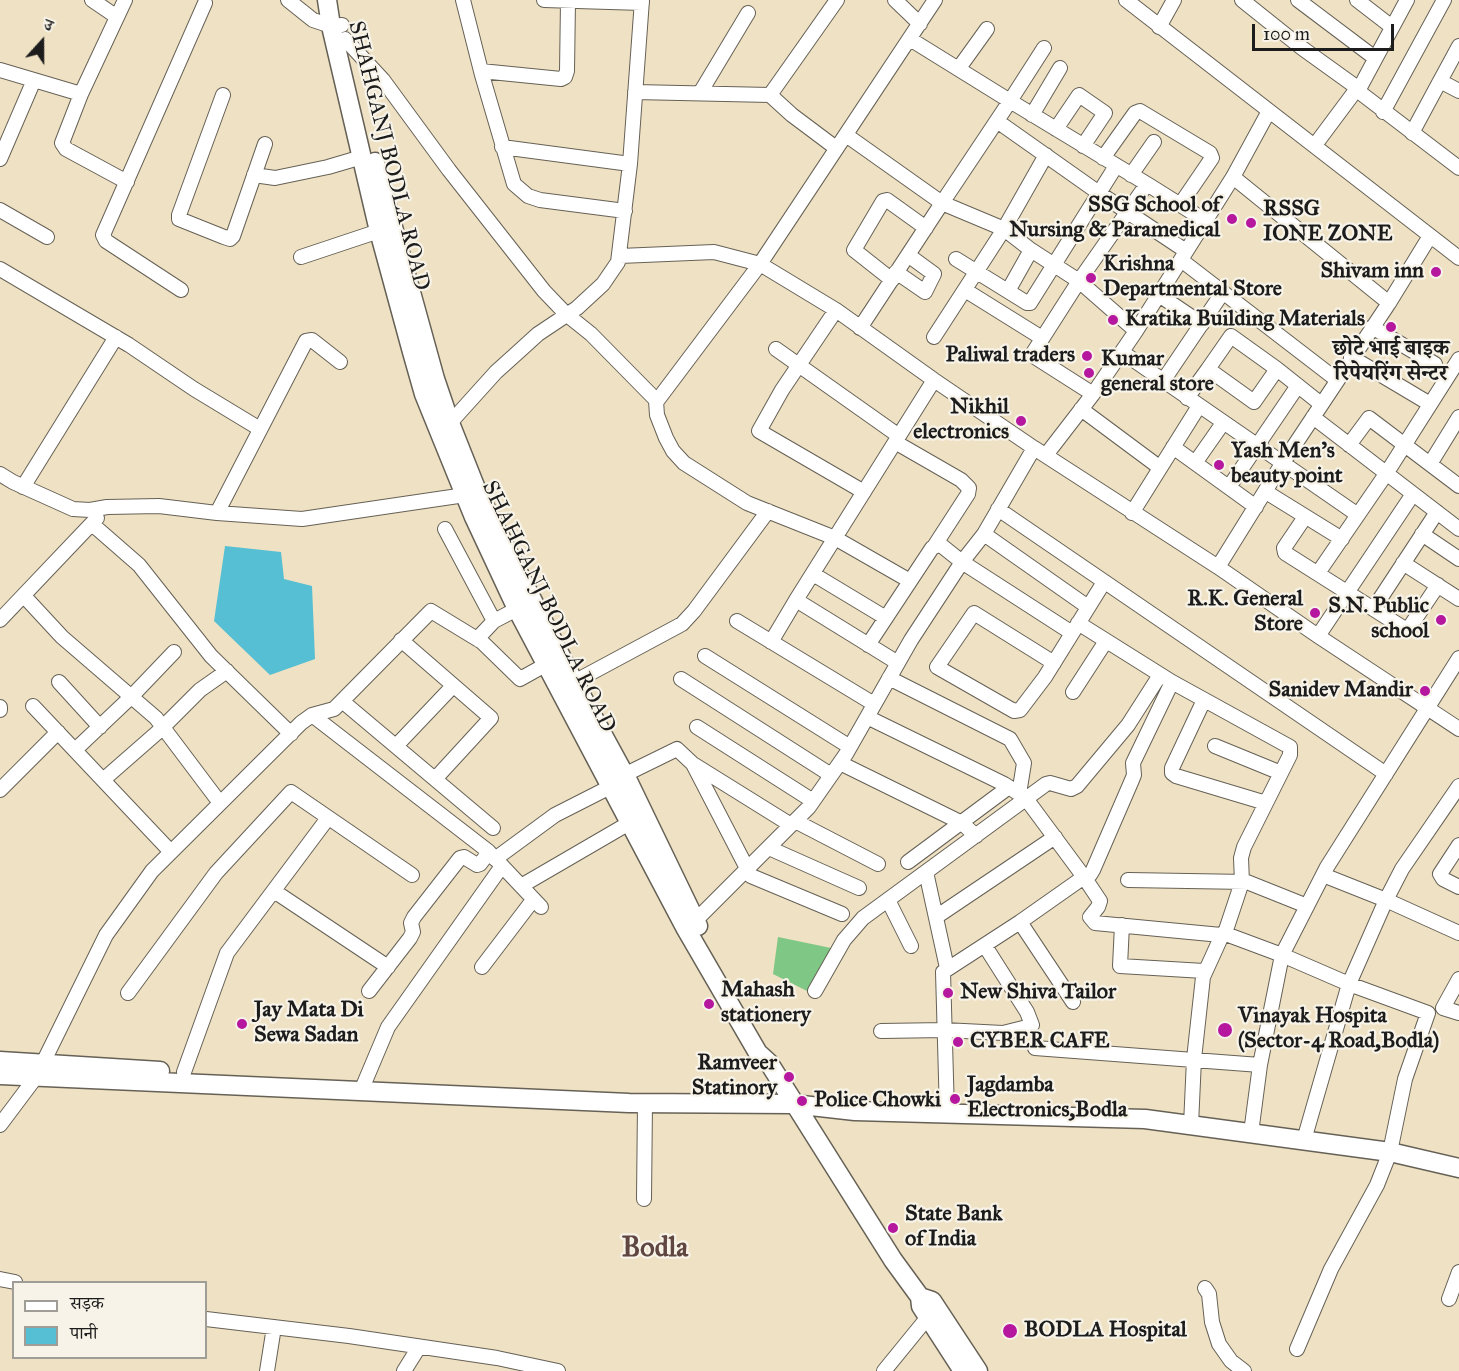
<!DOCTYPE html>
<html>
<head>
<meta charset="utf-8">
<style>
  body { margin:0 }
  #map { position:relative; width:1459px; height:1371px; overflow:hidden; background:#efe1c3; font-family:"IM FELL Great Primer","Noto Serif Devanagari",serif }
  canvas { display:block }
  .legend { position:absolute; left:12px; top:1281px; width:195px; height:78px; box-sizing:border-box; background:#f7f3e8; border:2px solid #9f9d96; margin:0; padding:8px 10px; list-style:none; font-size:18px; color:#1c1c1c }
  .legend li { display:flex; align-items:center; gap:12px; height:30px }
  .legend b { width:30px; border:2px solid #9f9d96 }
  .north { position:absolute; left:12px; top:12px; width:60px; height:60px; -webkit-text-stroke:4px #f7f3e8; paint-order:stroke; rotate:21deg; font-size:16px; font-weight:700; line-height:24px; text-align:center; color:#1c1c1c }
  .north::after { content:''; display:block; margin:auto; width:21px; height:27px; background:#1c1c1c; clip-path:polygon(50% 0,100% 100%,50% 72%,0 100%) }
  .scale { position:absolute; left:1252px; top:24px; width:142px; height:27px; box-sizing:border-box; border:3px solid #1c1c1c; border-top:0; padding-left:8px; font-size:18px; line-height:21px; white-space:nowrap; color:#1c1c1c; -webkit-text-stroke:4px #f7f3e8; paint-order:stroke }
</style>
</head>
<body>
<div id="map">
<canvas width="1459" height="1371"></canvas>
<ul class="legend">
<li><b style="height:8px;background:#fff"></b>सड़क</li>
<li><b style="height:16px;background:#56bfd3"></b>पानी</li>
</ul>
<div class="north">उ</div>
<div class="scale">100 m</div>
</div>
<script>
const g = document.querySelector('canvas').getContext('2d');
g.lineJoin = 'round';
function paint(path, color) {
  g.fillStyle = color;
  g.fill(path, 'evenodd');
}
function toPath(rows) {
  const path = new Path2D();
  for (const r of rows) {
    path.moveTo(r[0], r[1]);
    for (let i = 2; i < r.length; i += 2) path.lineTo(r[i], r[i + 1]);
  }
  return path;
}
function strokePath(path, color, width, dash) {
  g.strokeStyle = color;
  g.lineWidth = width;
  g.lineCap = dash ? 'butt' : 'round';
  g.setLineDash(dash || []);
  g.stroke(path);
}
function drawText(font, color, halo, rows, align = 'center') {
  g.font = font + ' "IM FELL Great Primer","Noto Serif Devanagari",serif';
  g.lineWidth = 4.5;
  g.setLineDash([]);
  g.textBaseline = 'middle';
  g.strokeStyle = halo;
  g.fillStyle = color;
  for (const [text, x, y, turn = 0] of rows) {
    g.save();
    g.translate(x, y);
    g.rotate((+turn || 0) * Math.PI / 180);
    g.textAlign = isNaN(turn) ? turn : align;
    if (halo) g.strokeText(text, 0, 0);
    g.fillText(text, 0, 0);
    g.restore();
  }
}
paint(toPath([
  [778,937,831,948,809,992,773,974]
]), '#7ec784');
paint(toPath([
  [225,546,281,552,284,579,312,586,315,659,270,675,214,621]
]), '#56bfd3');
const minor = toPath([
  [92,0,117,17],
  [125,0,81,94,62,143,66,149,127,182],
  [288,0,313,20,331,26,342,25],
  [463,0,482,75,514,184,528,196,540,200,625,211],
  [544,0,642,3],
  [895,0,920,24],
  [1126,0,1459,258],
  [1242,0,1302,48,1359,89],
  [1298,0,1375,58],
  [1357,0,1392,27],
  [1159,27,1174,0],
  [345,39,383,80,449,170,544,291,566,314,591,334,657,401,760,264,935,0],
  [910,39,1010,101,942,203,1004,229,1031,250,1079,281,1136,331,1093,394,1046,455],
  [1044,48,1010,101,1147,184,1079,281,1033,353,1035,357,1093,394],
  [959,68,987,29],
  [0,70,81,94],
  [481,71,561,79,565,77,567,71,568,1],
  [1440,81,1459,46],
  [1358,91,1407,0],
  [635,92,770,95,792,115,836,148],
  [700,93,748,13],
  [223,95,179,215,179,219,224,237,230,239,233,236,265,144],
  [770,95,837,0],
  [1383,112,1444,0],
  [1032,115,1060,68],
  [997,121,1099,193,1186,251],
  [1056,129,1079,95,1105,113,1083,146],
  [1412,133,1440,81,1459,91],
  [846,135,942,203,860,328],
  [1315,145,1353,94,1358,91,1459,168],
  [502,147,630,164],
  [1103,158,1135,113,1140,111,1210,153,1212,158,1180,205],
  [0,159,34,80],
  [254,175,275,178,328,167,362,157],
  [1131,175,1154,142],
  [1233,177,1389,303],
  [1147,184,1206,221],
  [0,210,47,237],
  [620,256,714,252,760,264,836,310,934,380,1034,448,1218,567,1318,636,1459,729],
  [301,257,379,231],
  [956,259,1027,303,1030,303,1116,166],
  [1181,260,1337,380],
  [0,269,129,345,194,389,260,429],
  [896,272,925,292,934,274,908,255],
  [892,280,854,250,883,201,887,200,926,228],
  [181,290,106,241,103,235,205,3],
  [965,290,1042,338],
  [1008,291,1031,250],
  [1159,295,1202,324],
  [836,310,782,390,759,431,864,492],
  [1372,327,1435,364],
  [1136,331,1233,177,1269,111],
  [934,337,1004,229,1046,155],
  [776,349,899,436],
  [1122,352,1358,515],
  [1351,357,1430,404],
  [1277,369,1321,404],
  [1163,381,1223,292],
  [1187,398,1208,369,1254,402,1277,369,1231,336,1208,369],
  [656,401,657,415,666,438,673,451,684,463,747,503,835,538,910,581],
  [1081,409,1159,467],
  [1313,417,1459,529],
  [450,423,496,372,516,354,538,334,577,308,603,284,618,262,630,164,642,0],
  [895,442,961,480,969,488,968,494,935,545],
  [1349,445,1369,418,1459,486],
  [1173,447,1256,507],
  [1195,463,1223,423],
  [1430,464,1459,417],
  [0,474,13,482,73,509,90,510,107,507,159,506,217,513,302,519,465,495],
  [23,487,116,337],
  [1229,487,1297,387],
  [1266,492,1342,539],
  [998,509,1386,774],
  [217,513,306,341,312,340,340,362],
  [1132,513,1199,406],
  [1305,517,1284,548,1285,553,1405,629,1409,628,1438,585],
  [92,524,139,565,211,656,291,734],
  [445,529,494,621],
  [984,534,1088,607],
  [1422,534,1459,559],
  [1403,563,1459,599],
  [1218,567,1282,464,1389,303,1430,236],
  [1318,573,1386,474,1459,359],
  [813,574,886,618],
  [24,596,62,637,156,718,220,803],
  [796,600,934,380],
  [1374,608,1437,512],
  [0,620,97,518],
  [737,621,874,704],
  [1078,623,1172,682,1290,747,1290,755,1244,847,1241,858,1242,882,1225,933],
  [1318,636,1413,494],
  [477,639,494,621,517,609],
  [401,640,491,718,435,779],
  [771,642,796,600,898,663],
  [868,645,932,548,938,545,942,546,962,562,1072,633],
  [705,656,850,747],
  [1054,663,974,613,937,667,1014,711,1020,710,1045,677,1104,582],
  [889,678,1010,739,1024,763,1019,794],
  [681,679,831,775],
  [59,682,100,727],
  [574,682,682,624,694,611,768,511],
  [1172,682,1133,763,1134,775,1132,780,1093,870,1090,875,1084,877,1100,901,1098,907,1090,917,1095,923,1221,935],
  [1073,692,1106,641],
  [1204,700,1172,768,1172,773,1176,776,1266,803],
  [33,706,171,852],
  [0,707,0,710],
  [312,715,488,851,541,907],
  [867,717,1004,784,1018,793,1030,804,1084,877,1020,922,943,972,947,1113],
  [697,727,813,801],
  [396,746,453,686],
  [1215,746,1281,773],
  [75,750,131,697,174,652],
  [840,763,962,823,976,836],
  [693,764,751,876,842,914],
  [624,775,677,749,693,764,791,825],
  [103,780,159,731,200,690,227,671],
  [0,790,58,732],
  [795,821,878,864],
  [493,828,342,701,431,611,482,642,520,679,547,664],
  [1459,845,1440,874,1443,879,1459,887],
  [769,848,859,888],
  [495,859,555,815,612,786],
  [908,862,1009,787],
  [926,872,947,968],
  [1323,875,1386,900,1459,933],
  [1128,880,1247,882,1307,906],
  [521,886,631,822],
  [274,891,388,967],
  [888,900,911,946],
  [936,917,1055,837],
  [1020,922,1073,1002],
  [1122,925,1120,966,1204,971],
  [690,926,809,807,846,754,911,640,962,562,984,534,1034,448],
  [482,967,533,900],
  [1459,979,1443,1008,1459,1013],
  [369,991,410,938,413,932,411,923,414,917,460,858,464,857,477,865,480,864,489,852],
  [815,991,844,940,863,918,1046,784,1050,783,1071,789,1077,786,1128,725,1160,675],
  [128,993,216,873,291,792,412,875],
  [881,1031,944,1030,1003,1033,1031,1026,1032,1025,1027,1012,985,946],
  [1035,1048,1260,1065],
  [184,1072,227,953,328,818],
  [361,1091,388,1027,502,866],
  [0,1125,36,1077,106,935,152,871,301,723,312,715,334,709,342,701],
  [1191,1125,1194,1059,1203,977,1223,933,1282,955,1349,984,1428,1013,1405,1079,1390,1152,1377,1185,1331,1269,1297,1349],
  [1251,1133,1260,1065,1282,955,1327,867,1459,658],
  [1304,1140,1349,984,1386,900,1402,869,1459,786],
  [644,1199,645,1103],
  [0,1279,15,1282],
  [1205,1288,1209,1294,1212,1322,1219,1344,1231,1361,1244,1371],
  [1449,1299,1459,1272],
  [206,1319,349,1336,497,1358,558,1371],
  [267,1371,274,1327],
  [404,1371,419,1347],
  [884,1371,928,1317]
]);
const major = toPath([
  [327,0,331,26,379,231,412,352,424,394,474,517,517,609,686,929,758,1053,769,1063,893,1260,920,1297,921,1306,963,1371],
  [375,162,435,379,450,423,477,491,574,682,628,781,698,926],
  [0,1061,160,1071],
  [0,1075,629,1103,793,1104,855,1111,1145,1119,1390,1152,1459,1168],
  [920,1297,932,1301,978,1371]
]);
strokePath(minor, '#666156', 16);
strokePath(major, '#666156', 21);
strokePath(minor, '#fff', 14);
strokePath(major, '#fff', 18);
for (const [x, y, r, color] of [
  [1232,219,6,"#b5179e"],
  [1251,223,6,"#b5179e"],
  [1436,272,6,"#b5179e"],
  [1091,278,6,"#b5179e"],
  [1113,320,6,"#b5179e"],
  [1391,327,6,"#b5179e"],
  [1087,356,6,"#b5179e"],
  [1089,373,6,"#b5179e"],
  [1021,421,6,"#b5179e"],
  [1219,465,6,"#b5179e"],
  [1315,613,6,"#b5179e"],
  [1441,620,6,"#b5179e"],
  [1425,691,6,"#b5179e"],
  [948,993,6,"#b5179e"],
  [709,1004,6,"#b5179e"],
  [242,1024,6,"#b5179e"],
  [1225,1030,8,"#b5179e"],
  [958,1042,6,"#b5179e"],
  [789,1077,6,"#b5179e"],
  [955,1099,6,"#b5179e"],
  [802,1101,6,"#b5179e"],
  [893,1228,6,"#b5179e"],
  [1010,1331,8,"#b5179e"]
]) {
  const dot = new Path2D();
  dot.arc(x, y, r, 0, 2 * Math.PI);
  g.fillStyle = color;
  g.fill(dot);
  strokePath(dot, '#f7f3e8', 2);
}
drawText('22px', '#1c1c1c', '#f7f3e8', [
  ["SHAHGANJ BODLA ROAD",388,156,76],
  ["SHAHGANJ BODLA ROAD",548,607,64]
]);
drawText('bold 22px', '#1c1c1c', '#f7f3e8', [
  ["SSG School of",1220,206,"right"],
  ["Nursing & Paramedical",1220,231,"right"],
  ["RSSG",1263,210],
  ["IONE ZONE",1263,235],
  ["Krishna",1103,265],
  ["Departmental Store",1103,290],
  ["Shivam inn",1424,272,"right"],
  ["Kratika Building Materials",1125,320],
  ["छोटे भाई बाइक",1391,350,"center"],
  ["रिपेयरिंग सेन्टर",1391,375,"center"],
  ["Paliwal traders",1075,356,"right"],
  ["Kumar",1101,360],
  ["general store",1101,385],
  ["Nikhil",1009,408,"right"],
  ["electronics",1009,433,"right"],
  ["Yash Men's",1231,452],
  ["beauty point",1231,477],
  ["R.K. General",1303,600,"right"],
  ["Store",1303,625,"right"],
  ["S.N. Public",1429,607,"right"],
  ["school",1429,632,"right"],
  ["Sanidev Mandir",1413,691,"right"],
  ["Mahash",721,991],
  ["stationery",721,1016],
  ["New Shiva Tailor",960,993],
  ["Jay Mata Di",254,1011],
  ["Sewa Sadan",254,1036],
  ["Vinayak Hospita",1238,1017],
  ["(Sector-4 Road,Bodla)",1238,1042],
  ["CYBER CAFE",970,1042],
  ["Ramveer",777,1064,"right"],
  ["Statinory",777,1089,"right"],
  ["Jagdamba",967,1086],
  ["Electronics,Bodla",967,1111],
  ["Police Chowki",814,1101],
  ["State Bank",905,1215],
  ["of India",905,1240],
  ["BODLA Hospital",1024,1331]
], 'left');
drawText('bold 28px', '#604641', '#f7f3e8', [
  ["Bodla",655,1249]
]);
</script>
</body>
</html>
